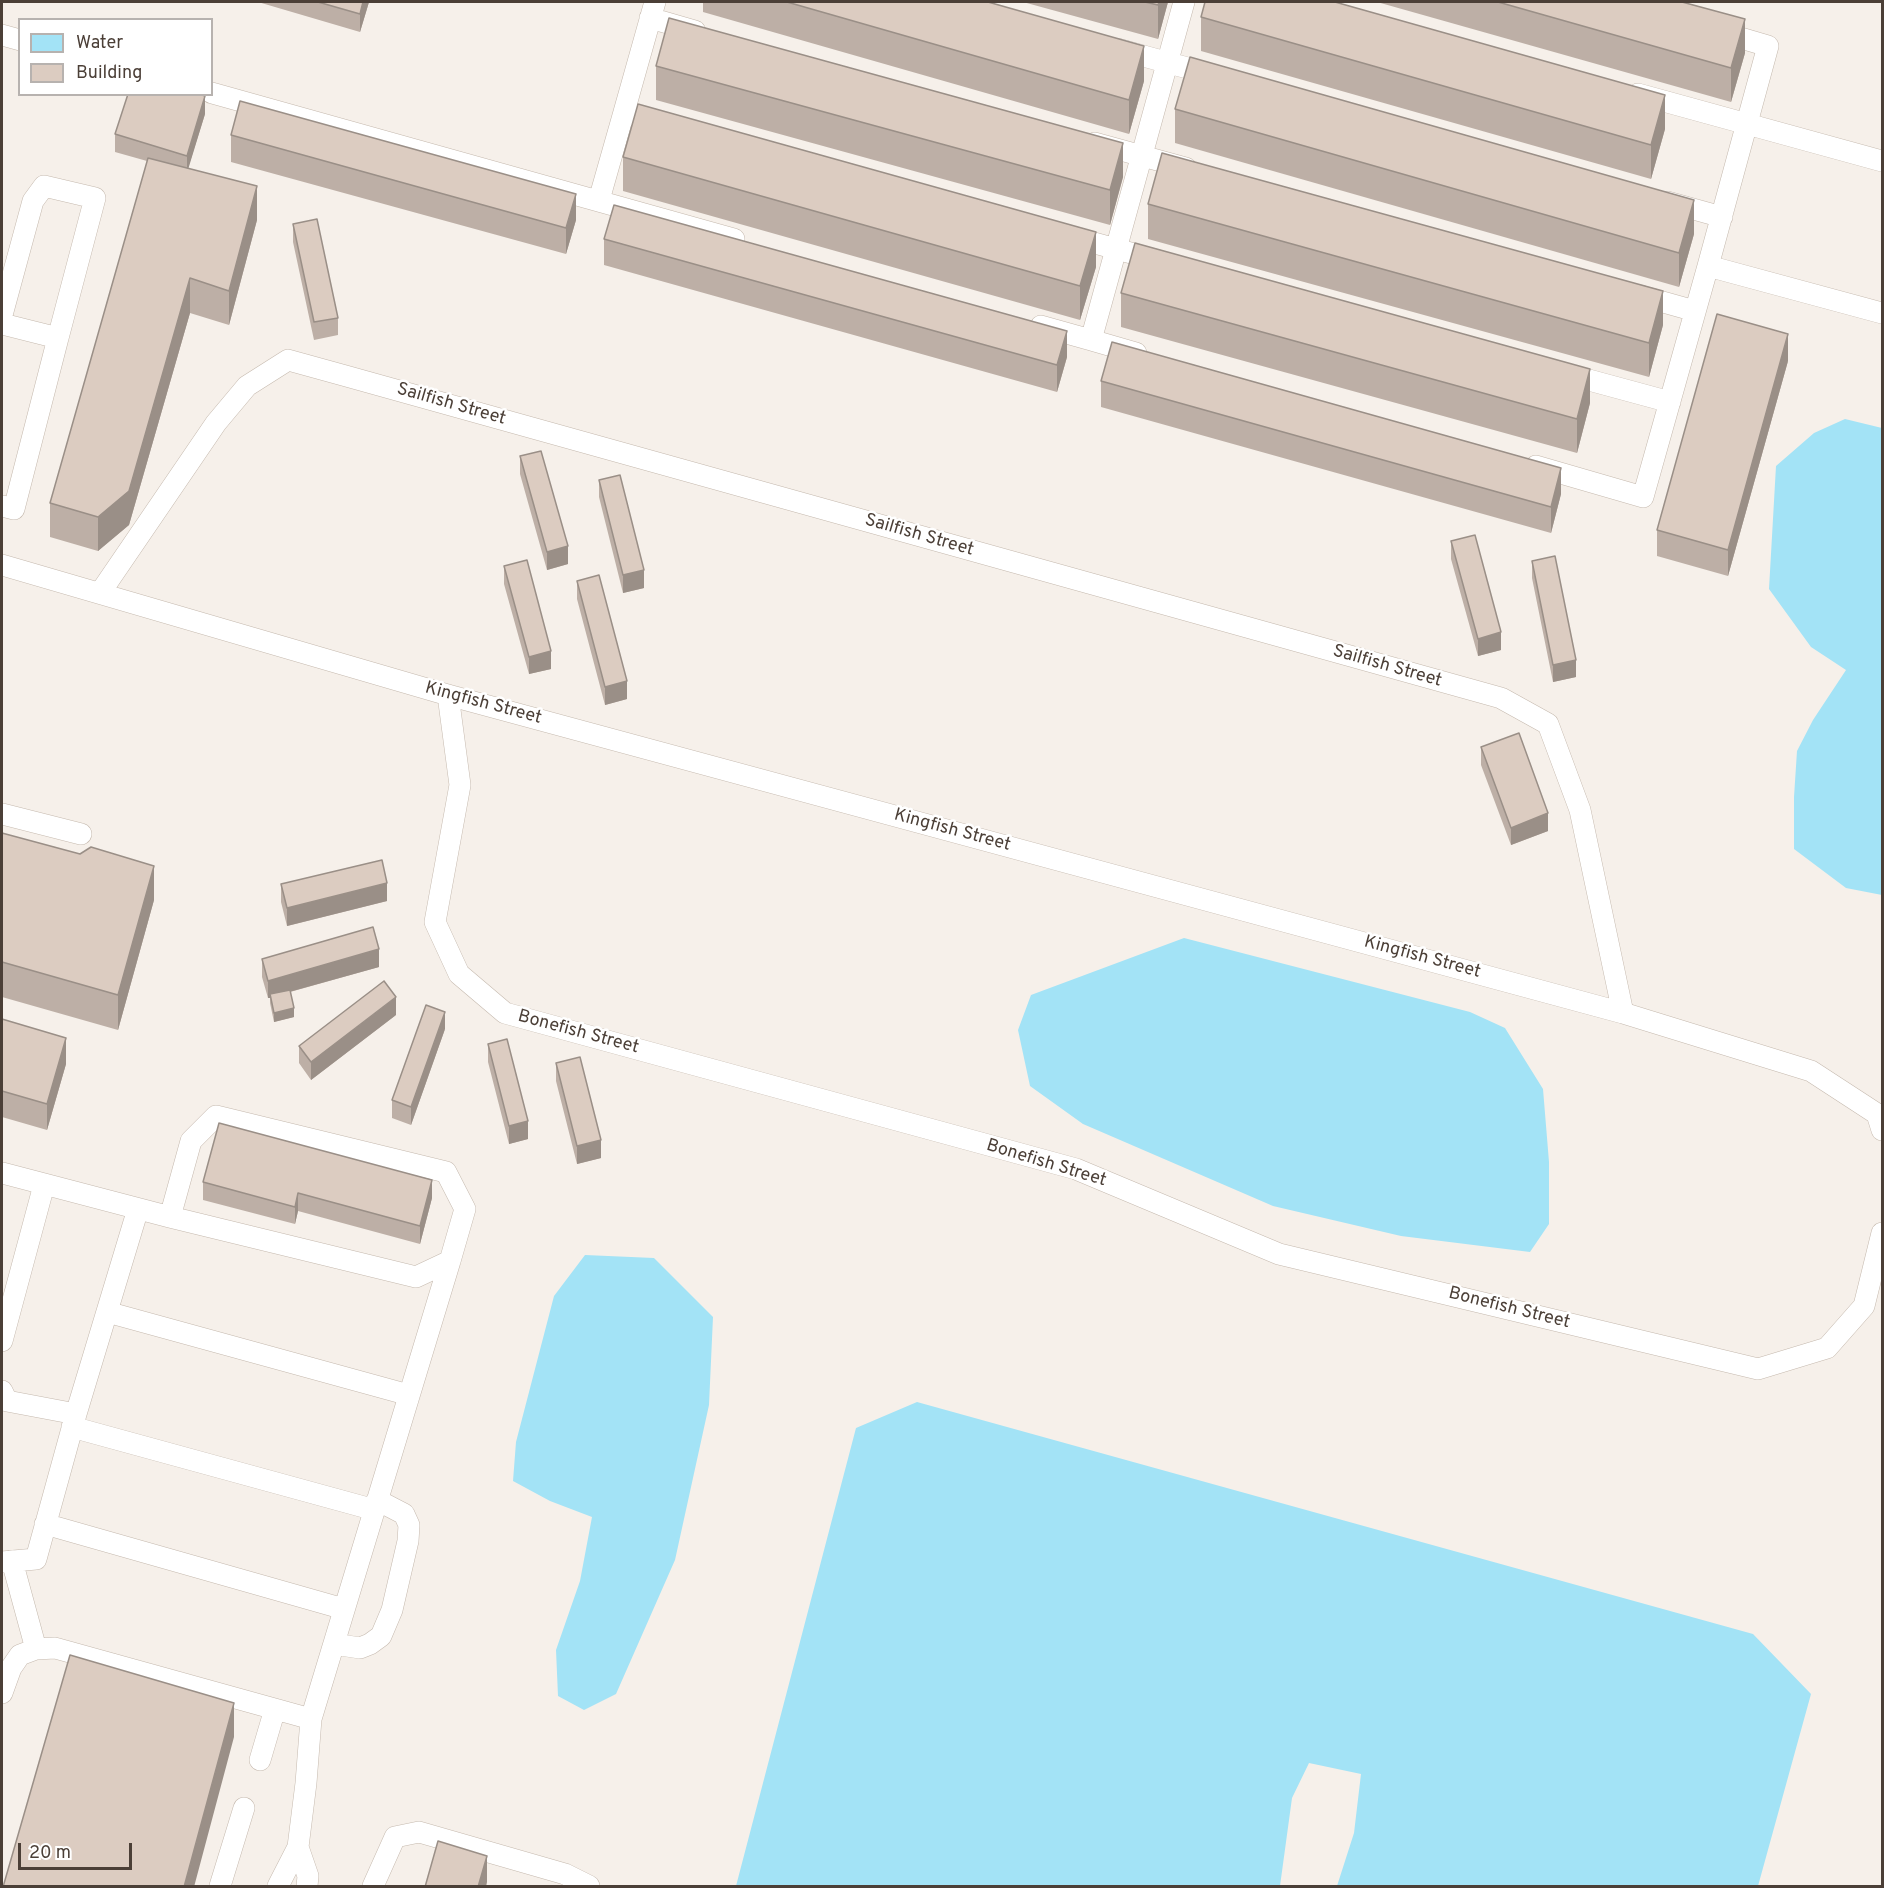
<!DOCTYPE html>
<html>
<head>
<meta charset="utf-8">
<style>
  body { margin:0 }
  #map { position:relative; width:1884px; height:1888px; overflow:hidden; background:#f6f0ea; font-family:Overpass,sans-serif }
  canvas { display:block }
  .frame { position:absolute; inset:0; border:3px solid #4b3f37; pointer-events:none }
  .legend { position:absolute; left:18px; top:18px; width:195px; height:78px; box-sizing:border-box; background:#fff; border:2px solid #b7b2af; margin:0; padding:8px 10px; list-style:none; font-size:18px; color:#4b3f37 }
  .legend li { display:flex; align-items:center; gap:12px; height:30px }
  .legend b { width:30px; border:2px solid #b7b2af }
  .scale { position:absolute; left:18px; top:1843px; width:114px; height:27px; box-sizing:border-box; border:3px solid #4b3f37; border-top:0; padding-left:8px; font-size:18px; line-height:21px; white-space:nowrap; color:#4b3f37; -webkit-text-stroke:4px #fff; paint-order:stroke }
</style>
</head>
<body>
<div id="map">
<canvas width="1884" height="1888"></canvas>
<div class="frame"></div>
<ul class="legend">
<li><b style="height:16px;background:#a3e3f6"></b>Water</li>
<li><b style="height:16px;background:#dcccc1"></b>Building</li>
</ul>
<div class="scale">20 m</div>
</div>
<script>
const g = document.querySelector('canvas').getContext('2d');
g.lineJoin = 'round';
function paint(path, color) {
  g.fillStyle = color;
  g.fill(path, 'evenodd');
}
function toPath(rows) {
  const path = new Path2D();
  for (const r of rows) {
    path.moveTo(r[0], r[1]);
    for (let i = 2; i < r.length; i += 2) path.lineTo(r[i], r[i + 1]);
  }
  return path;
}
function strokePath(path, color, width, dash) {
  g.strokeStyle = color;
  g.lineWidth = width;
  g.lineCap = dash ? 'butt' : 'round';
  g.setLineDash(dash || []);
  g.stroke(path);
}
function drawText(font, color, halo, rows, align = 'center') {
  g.font = font + ' Overpass,sans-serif';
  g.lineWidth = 5;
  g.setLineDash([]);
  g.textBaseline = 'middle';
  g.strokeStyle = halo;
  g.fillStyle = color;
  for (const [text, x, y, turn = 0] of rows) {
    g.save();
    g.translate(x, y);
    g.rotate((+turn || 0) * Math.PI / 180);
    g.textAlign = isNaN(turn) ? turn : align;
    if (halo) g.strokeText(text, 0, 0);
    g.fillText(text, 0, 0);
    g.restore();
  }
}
paint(toPath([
  [1845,419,1882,428,1882,895,1846,888,1794,849,1794,797,1797,751,1813,720,1846,670,1811,647,1769,589,1776,466,1814,433],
  [1184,938,1470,1012,1505,1028,1543,1089,1549,1162,1549,1224,1530,1252,1401,1236,1273,1206,1083,1124,1030,1086,1018,1030,1031,995],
  [585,1255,654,1258,713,1317,709,1405,675,1560,616,1694,584,1710,558,1696,556,1650,580,1581,592,1517,550,1501,513,1481,516,1442,554,1296],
  [917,1402,1753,1634,1811,1694,1758,1886,1337,1886,1354,1833,1361,1774,1309,1763,1292,1798,1280,1886,736,1886,856,1428]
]), '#a3e3f6');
const lane = toPath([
  [650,18,695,31],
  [1717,31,1768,46,1708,266,1882,313],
  [2,35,20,40],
  [1118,49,1213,75],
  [212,93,734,239],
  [1638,94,1882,161],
  [624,112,655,2],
  [1095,143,1186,168],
  [599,200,624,112,663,123],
  [1668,202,1722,217],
  [1069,236,1160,261],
  [1638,295,1695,311],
  [2,315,33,201,44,186,95,198,58,338],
  [2,324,58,338,14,509,2,506],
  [1041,326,1091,340],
  [1136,353,1091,340,1184,2],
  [1563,373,1670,402],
  [1536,466,1643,497,1708,266],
  [2,565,448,695,1623,1013,1811,1071,1877,1114,1882,1130],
  [100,593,216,423,247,386,288,360,346,376,1501,698,1548,724,1580,810,1623,1013],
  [448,695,460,785,435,922,459,974,505,1013,1076,1169,1279,1254,1758,1369,1827,1348,1864,1306,1882,1233],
  [2,814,81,834],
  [2,1173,170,1217,416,1277,450,1261,465,1209,446,1172,216,1116,191,1141,170,1217],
  [107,1312,409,1395],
  [2,1341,44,1185],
  [2,1391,7,1401,76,1414,138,1209],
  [72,1427,375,1510],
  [45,1524,344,1609],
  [12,1561,36,1649],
  [2,1562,36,1559,76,1414],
  [334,1644,360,1648,370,1644,381,1636,392,1610,408,1541,409,1525,404,1514,377,1500],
  [2,1693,11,1668,20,1655,36,1649,55,1648,311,1719],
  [260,1760,275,1709],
  [298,1847,308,1876,307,1886],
  [220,1886,244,1808],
  [278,1886,298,1847,306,1783,311,1719,450,1261],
  [373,1886,395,1837,419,1832,565,1874,589,1886]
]);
strokePath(lane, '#c5b9ae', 22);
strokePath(lane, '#fff', 21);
paint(toPath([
  [258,2,369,2,360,32],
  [703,2,988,2,1144,81,1129,134,703,12],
  [1023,2,1168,2,1158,39],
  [1377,2,1682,2,1745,53,1731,102],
  [1201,17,1665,129,1651,179,1201,51],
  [656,66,1123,177,1110,225,656,100],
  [1175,109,1694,234,1679,287,1175,143],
  [205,114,188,168,257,220,229,325,190,313,129,525,98,551,50,537,50,503,147,161,115,152,115,134],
  [231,135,576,220,566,254,231,162],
  [623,157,1096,267,1080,320,623,191],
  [1148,204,1663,325,1649,377,1148,239],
  [293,224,338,318,338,335,314,340,293,242],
  [604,239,1067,357,1057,392,604,265],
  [1121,293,1590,403,1577,453,1121,327],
  [1788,361,1728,576,1657,556,1657,530],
  [1101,381,1561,494,1551,533,1101,407],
  [520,456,568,564,547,570,520,474],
  [599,480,644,588,623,593,599,497],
  [1451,541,1501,650,1478,656,1451,559],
  [1532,561,1576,677,1553,682,1532,578],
  [504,566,551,669,529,674,504,584],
  [577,581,627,699,605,705,577,599],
  [1481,747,1548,831,1511,845,1481,765],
  [2,833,154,900,118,1030,2,997],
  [281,884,387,901,287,926,281,902],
  [262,959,379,967,290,992,294,1017,274,1022,270,1003,270,998,268,998,262,977],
  [396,1015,311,1080,299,1063,299,1046],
  [2,1019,66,1064,47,1130,2,1117],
  [445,1029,411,1125,392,1118,392,1100],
  [488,1044,528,1139,509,1144,488,1062],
  [556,1063,601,1158,577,1164,556,1081],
  [203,1182,432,1198,420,1244,298,1211,295,1224,203,1200]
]), '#bdafa6');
paint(toPath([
  [363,2,369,2,360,32,360,14],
  [1159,2,1168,2,1158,39,1158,5],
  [1745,19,1745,53,1731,102,1731,68],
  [1144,46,1144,81,1129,134,1129,100],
  [1665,95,1665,129,1651,179,1651,145],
  [205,96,205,114,187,173,187,156],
  [1123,143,1123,177,1110,225,1110,190],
  [257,186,257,220,229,325,229,291],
  [576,194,576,220,566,254,566,228],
  [1694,200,1694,234,1679,287,1679,253],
  [1096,232,1096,267,1080,320,1080,286],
  [190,278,190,313,129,525,98,551,98,517],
  [1663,291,1663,325,1649,377,1649,343],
  [1067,331,1067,357,1057,392,1057,365],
  [1788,334,1788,361,1728,576,1728,550],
  [1590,369,1590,403,1577,453,1577,419],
  [1561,468,1561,494,1551,533,1551,507],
  [568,546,568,564,547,570,547,552],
  [644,570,644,588,623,593,623,575],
  [1501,632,1501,650,1478,656,1478,639],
  [551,651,551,669,529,674,529,657],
  [1576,660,1576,677,1553,682,1553,665],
  [627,681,627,699,605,705,605,687],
  [1548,813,1548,831,1511,845,1511,828],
  [154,866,154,900,118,1030,118,995],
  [387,883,387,901,287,926,287,908],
  [379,949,379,967,271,997,270,994,270,998,268,998,268,981],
  [396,997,396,1015,311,1080,311,1062],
  [294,1008,294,1017,274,1022,274,1013],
  [445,1012,445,1029,411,1125,411,1107],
  [66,1038,66,1064,47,1130,47,1104],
  [528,1121,528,1139,509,1144,509,1126],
  [601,1140,601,1158,577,1164,577,1146],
  [432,1180,432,1198,420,1244,420,1226],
  [298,1193,298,1211,295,1224,295,1207],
  [234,1703,234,1737,194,1887,184,1887],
  [487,1856,487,1882,486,1887,478,1887]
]), '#9a8f87');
const building = toPath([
  [318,2,363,2,360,14,318,2],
  [787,2,988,2,1144,46,1129,100,787,2],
  [1145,2,1159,2,1158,5,1145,2],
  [1205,2,1335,2,1665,95,1651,145,1201,17,1205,2],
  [1498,2,1682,2,1745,19,1731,68,1498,2],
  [669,18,1123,143,1110,190,656,66,669,18],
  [1190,57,1694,200,1679,253,1175,109,1190,57],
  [128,94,199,94,205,96,187,156,115,134,128,94],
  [240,101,576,194,566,228,231,135,240,101],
  [638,104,1096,232,1080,286,623,157,638,104],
  [1162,153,1663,291,1649,343,1148,204,1162,153],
  [148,158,257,186,229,291,190,278,129,491,98,517,50,503,148,158],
  [614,205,1067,331,1057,365,604,239,614,205],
  [317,219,338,318,314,322,293,224,317,219],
  [1135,243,1590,369,1577,419,1121,293,1135,243],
  [1717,314,1788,334,1728,550,1657,530,1717,314],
  [1112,342,1561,468,1551,507,1101,381,1112,342],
  [541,451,568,546,547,552,520,456,541,451],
  [620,475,644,570,623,575,599,480,620,475],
  [1475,535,1501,632,1478,639,1451,541,1475,535],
  [1555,556,1576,660,1553,665,1532,561,1555,556],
  [527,560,551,651,529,657,504,566,527,560],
  [599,575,627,681,605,687,577,581,599,575],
  [1519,733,1548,813,1511,828,1481,747,1519,733],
  [2,833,80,854,91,847,154,866,118,995,2,962,2,833],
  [382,860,387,883,287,908,281,884,382,860],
  [373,927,379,949,268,981,262,959,373,927],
  [384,981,396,997,311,1062,299,1046,384,981],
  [290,990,294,1008,274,1013,270,994,290,990],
  [426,1005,445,1012,411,1107,392,1100,426,1005],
  [2,1019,66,1038,47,1104,2,1091,2,1019],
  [507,1039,528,1121,509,1126,488,1044,507,1039],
  [580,1057,601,1140,577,1146,556,1063,580,1057],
  [219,1123,432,1180,420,1226,298,1193,295,1207,203,1182,219,1123],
  [70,1655,234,1703,184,1887,3,1887,70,1655],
  [438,1841,487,1856,478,1887,425,1887,438,1841]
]);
paint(building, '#dcccc1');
strokePath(building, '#9a8f87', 1.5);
drawText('18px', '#4b3f37', '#fff', [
  ["Sailfish Street",451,405,16],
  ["Sailfish Street",919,536,16],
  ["Sailfish Street",1387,667,16],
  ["Kingfish Street",483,704,15],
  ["Kingfish Street",952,831,15],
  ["Kingfish Street",1422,958,15],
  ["Bonefish Street",578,1033,15],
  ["Bonefish Street",1046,1164,17],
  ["Bonefish Street",1509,1309,14]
]);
</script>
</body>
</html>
